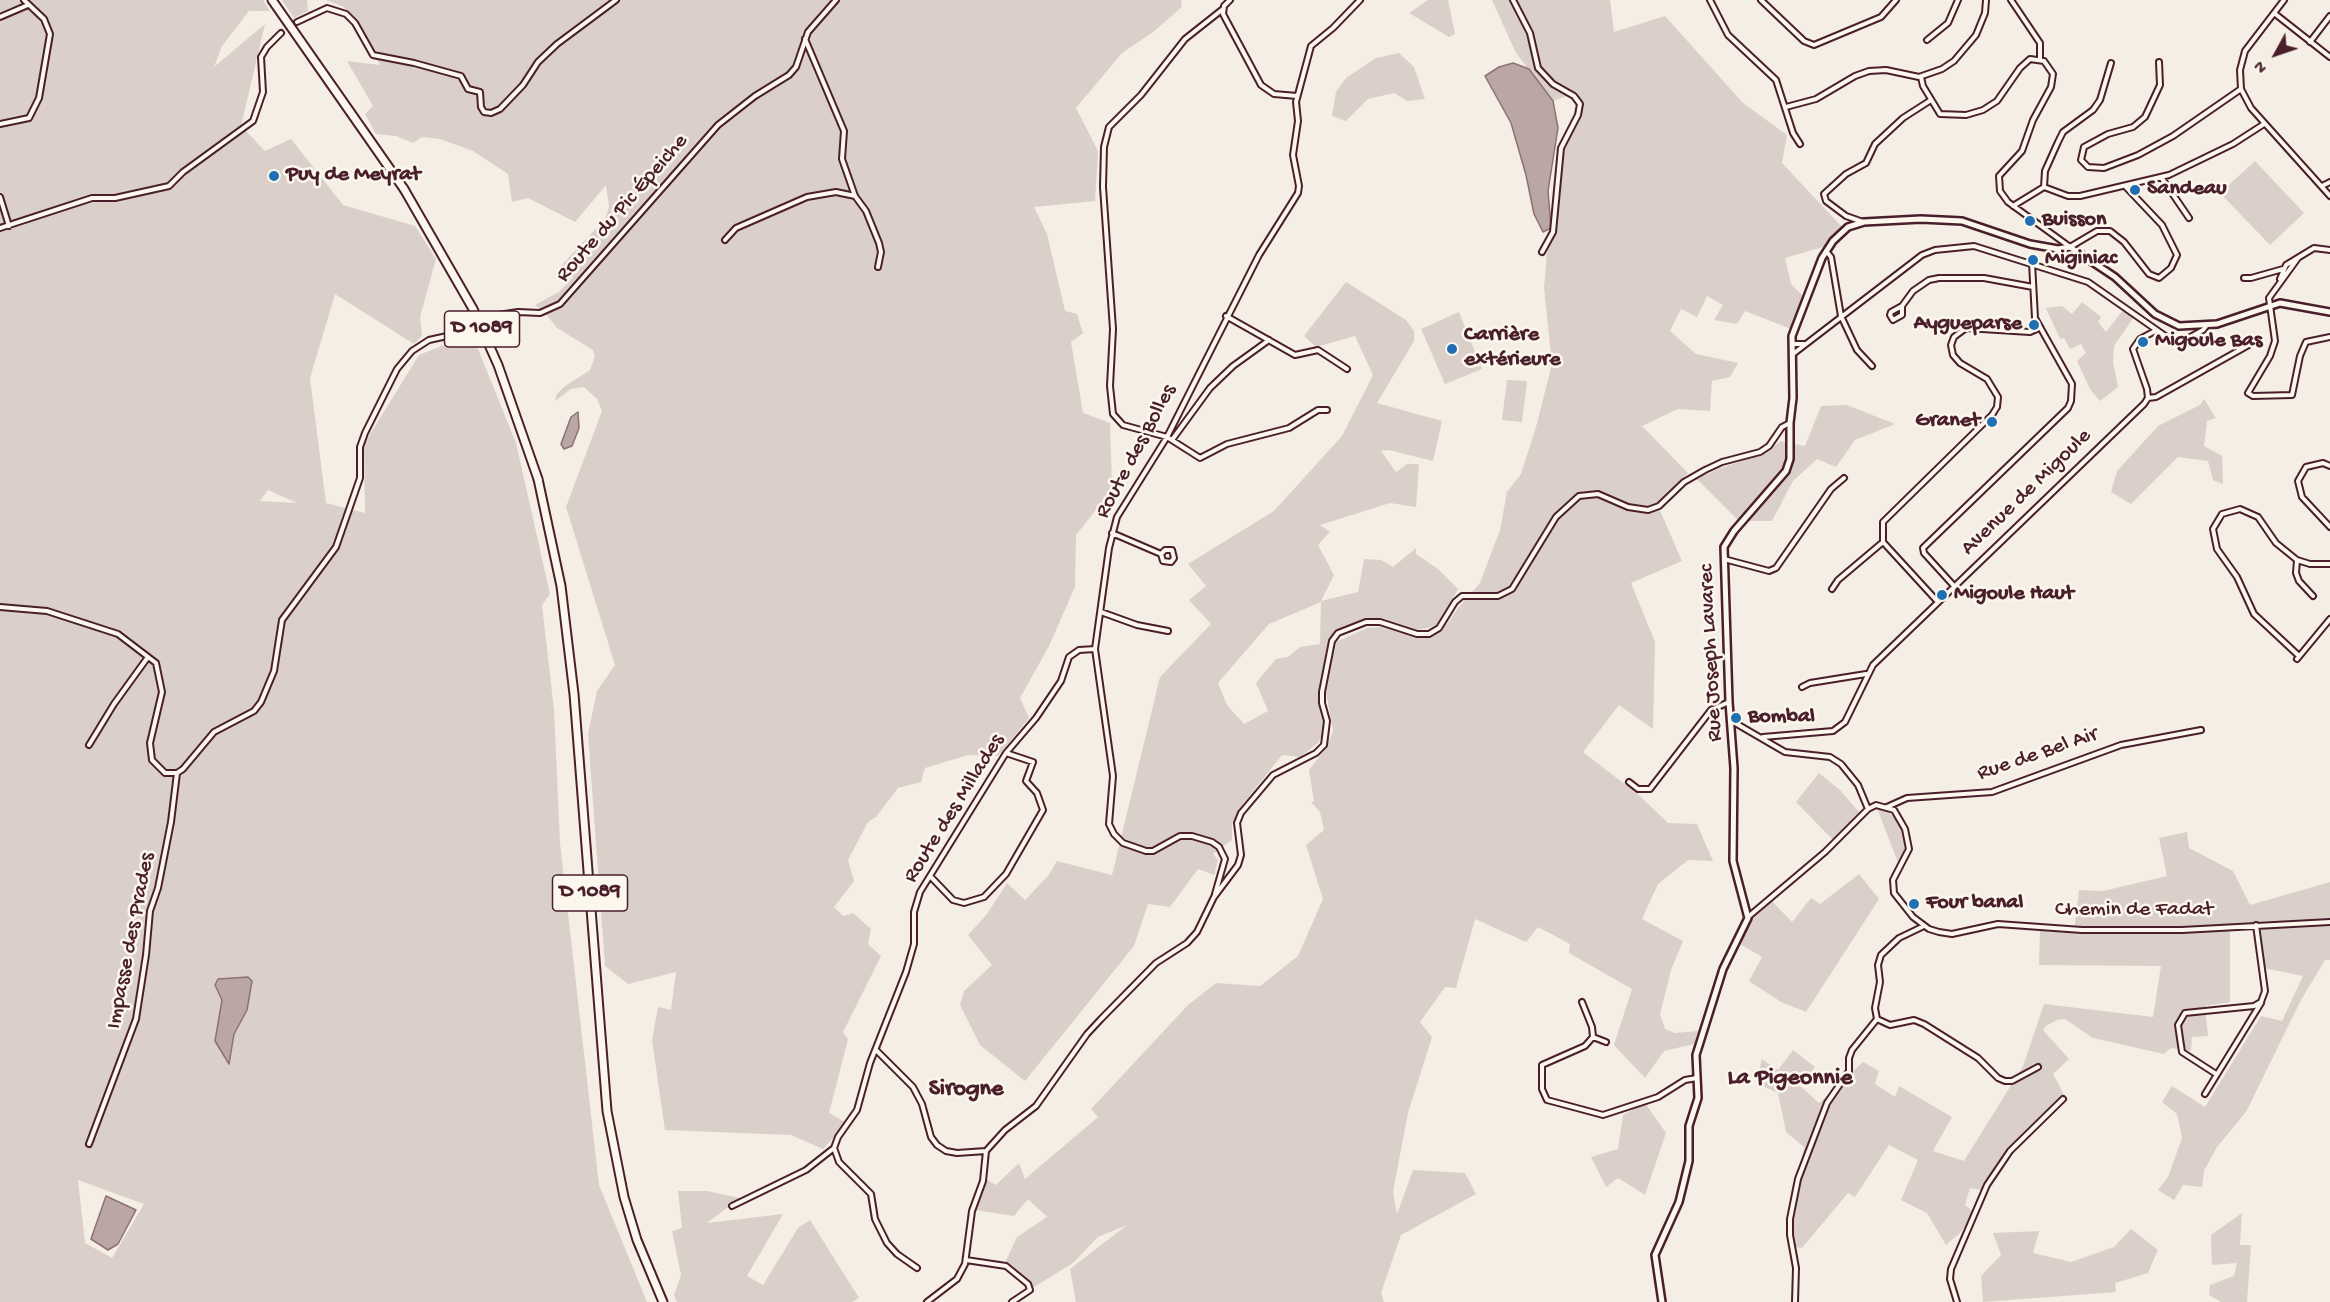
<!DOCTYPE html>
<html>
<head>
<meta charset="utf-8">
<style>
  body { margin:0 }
  #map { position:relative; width:2330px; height:1302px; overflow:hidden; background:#f4eee4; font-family:"Gochi Hand",sans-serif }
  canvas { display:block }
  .north { position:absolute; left:2246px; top:24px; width:60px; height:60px; -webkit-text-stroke:4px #fbf7ec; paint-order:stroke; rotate:230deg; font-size:16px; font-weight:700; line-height:24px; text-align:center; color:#4a1f2b }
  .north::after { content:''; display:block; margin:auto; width:21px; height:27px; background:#4a1f2b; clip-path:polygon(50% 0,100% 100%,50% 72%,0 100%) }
</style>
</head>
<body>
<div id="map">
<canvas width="2330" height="1302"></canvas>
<div class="north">N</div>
</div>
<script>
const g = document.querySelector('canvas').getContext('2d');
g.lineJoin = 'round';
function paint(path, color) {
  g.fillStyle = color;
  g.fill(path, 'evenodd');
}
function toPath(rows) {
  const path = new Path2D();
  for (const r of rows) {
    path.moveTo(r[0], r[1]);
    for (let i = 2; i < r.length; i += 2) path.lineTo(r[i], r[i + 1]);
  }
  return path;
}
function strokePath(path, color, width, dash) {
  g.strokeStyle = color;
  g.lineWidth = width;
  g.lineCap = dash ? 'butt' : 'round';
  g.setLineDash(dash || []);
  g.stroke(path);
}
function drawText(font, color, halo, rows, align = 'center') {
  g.font = font + ' "Gochi Hand",sans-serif';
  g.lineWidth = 5;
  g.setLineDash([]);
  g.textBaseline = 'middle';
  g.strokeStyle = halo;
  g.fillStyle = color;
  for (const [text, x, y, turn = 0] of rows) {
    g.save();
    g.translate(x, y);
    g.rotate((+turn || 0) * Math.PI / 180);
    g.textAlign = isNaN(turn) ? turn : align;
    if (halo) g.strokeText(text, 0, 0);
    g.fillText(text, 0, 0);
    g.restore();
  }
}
paint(toPath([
  [0,0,263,0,270,11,249,11,222,46,214,67,265,24,241,126,265,151,291,139,343,205,415,226,436,259,420,317,422,336,414,344,335,294,310,378,326,503,365,513,364,444,419,355,472,334,516,443,550,594,542,605,554,710,560,843,599,1185,647,1302,0,1302],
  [268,490,297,503,260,501],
  [78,1180,144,1204,112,1258,85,1243],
  [282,0,307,0,308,11,294,18],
  [326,0,1181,0,1182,7,1153,32,1122,53,1076,108,1098,151,1095,201,1034,207,1047,234,1065,311,1077,314,1083,333,1071,342,1083,413,1110,423,1112,490,1076,535,1075,587,1049,646,1020,698,1029,718,998,756,968,755,925,768,921,782,898,788,876,817,868,822,848,860,854,881,834,907,843,916,853,913,871,929,868,944,881,956,843,1032,848,1039,829,1113,847,1123,823,1149,791,1135,665,1130,652,1040,658,1007,671,1010,676,972,628,984,605,966,588,734,597,691,615,665,566,507,602,411,597,399,584,387,571,389,555,401,557,394,565,386,590,370,595,357,593,350,557,328,546,314,562,307,572,297,648,201,570,291,557,302,540,309,535,305,559,292,573,277,560,267,605,219,609,207,606,185,575,222,528,198,512,202,508,174,473,151,440,139,422,137,413,143,396,136,376,134,365,114,373,106,347,61,380,65,344,7],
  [1428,0,1448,0,1455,34,1449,37,1409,13],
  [1492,0,1610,0,1614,32,1665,16,1743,103,1787,135,1782,163,1844,229,1823,247,1785,258,1791,284,1804,297,1791,329,1745,311,1737,324,1714,320,1723,305,1707,296,1697,317,1681,309,1670,331,1696,354,1738,363,1730,377,1712,381,1710,411,1678,409,1642,426,1688,473,1657,504,1682,561,1631,583,1655,642,1653,729,1619,705,1583,752,1640,796,1668,823,1697,824,1713,861,1688,860,1658,884,1642,919,1683,941,1671,970,1660,1014,1665,1029,1675,1033,1698,1031,1694,1044,1664,1051,1645,1078,1614,1045,1632,989,1569,953,1570,944,1538,927,1526,942,1475,919,1456,988,1445,987,1420,1022,1432,1037,1408,1113,1393,1192,1397,1214,1413,1170,1465,1173,1476,1194,1401,1235,1381,1293,1384,1302,1076,1302,1070,1269,1127,1225,1098,1237,1073,1263,1034,1287,1005,1263,1017,1237,1047,1217,1028,1199,1014,1216,976,1210,986,1179,996,1185,1019,1163,1025,1179,1098,1117,1091,1109,1188,1005,1216,983,1260,986,1298,956,1323,899,1306,845,1324,830,1320,812,1311,802,1314,801,1309,770,1327,747,1333,731,1326,692,1334,643,1367,628,1381,627,1417,638,1431,638,1442,631,1458,608,1480,583,1500,530,1507,492,1521,474,1536,427,1552,364,1544,288,1547,253,1558,215,1559,176,1564,142,1579,117,1582,102,1577,92,1553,101,1516,53],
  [1399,53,1414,67,1425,99,1407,101,1394,93,1368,99,1346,121,1332,116,1336,92,1346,78,1376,58],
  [2255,161,2304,213,2270,245,2220,193],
  [1346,282,1406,320,1414,331,1414,341,1377,403,1442,421,1433,461,1389,450,1381,451,1396,472,1407,464,1419,464,1416,507,1390,503,1320,525,1330,532,1318,545,1334,575,1321,601,1358,592,1364,559,1381,560,1393,567,1416,548,1416,554,1438,569,1458,589,1438,624,1428,628,1416,630,1380,618,1366,619,1340,629,1331,636,1318,700,1323,722,1323,733,1318,743,1300,757,1282,755,1242,805,1232,824,1232,840,1213,854,1218,860,1214,875,1198,869,1170,907,1148,904,1134,946,1025,1081,980,1045,960,1005,964,991,992,965,968,935,987,914,1007,883,1025,900,1048,876,1057,861,1112,875,1160,677,1211,624,1189,600,1206,586,1188,564,1274,511,1342,436,1373,375,1355,336,1316,347,1304,336],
  [1321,602,1320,644,1300,647,1288,657,1276,659,1256,683,1268,711,1244,724,1227,705,1218,683,1269,624],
  [2082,302,2101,317,2098,322,2106,332,2123,310,2134,317,2114,346,2113,361,2118,387,2100,401,2090,389,2077,361,2086,353,2081,344,2070,349,2064,338,2060,339,2046,308,2062,306,2072,314],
  [1459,312,1482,369,1445,384,1421,329],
  [1507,380,1527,381,1522,422,1502,420],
  [2204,399,2216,418,2207,421,2204,446,2222,456,2223,484,2213,480,2208,461,2178,457,2131,504,2111,492,2117,471,2158,426,2200,405],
  [1847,405,1895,424,1855,440,1836,467,1817,459,1793,481,1772,521,1739,521,1697,479,1720,468,1762,455,1781,441,1805,446,1821,406],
  [1819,773,1840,790,1859,812,1834,841,1796,802],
  [1877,808,1885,809,1898,821,1906,848,1898,863],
  [2187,832,2189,848,2233,871,2250,905,2330,882,2330,960,2325,960,2301,1000,2246,1112,2217,1147,2204,1171,2202,1187,2183,1185,2174,1200,2158,1190,2168,1177,2182,1138,2177,1114,2162,1102,2172,1086,2205,1107,2261,1016,2282,1021,2303,976,2264,968,2258,923,2230,925,2230,1002,2205,1006,2208,1036,2192,1037,2191,1051,2171,1048,2164,1054,2093,1038,2065,1019,2057,1020,2046,1026,2043,1030,2069,1059,2053,1074,2063,1093,2006,1152,1981,1190,1970,1188,1965,1205,1973,1212,1961,1232,1946,1245,1927,1213,1901,1200,1918,1160,1889,1145,1855,1197,1848,1193,1802,1248,1795,1247,1792,1232,1795,1202,1804,1147,1786,1132,1778,1093,1756,1083,1762,1059,1778,1070,1793,1050,1815,1067,1800,1086,1819,1103,1863,1062,1879,1071,1875,1084,1895,1097,1899,1086,1952,1117,1933,1151,1964,1161,2023,1066,2044,1004,2153,1017,2161,966,2039,965,2040,931,2074,932,2079,890,2103,891,2167,876,2159,838],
  [1859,874,1879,899,1806,1012,1781,1002,1749,981,1762,957,1738,943,1757,912,1771,900,1792,922,1811,898,1820,904],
  [1645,1103,1666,1133,1645,1195,1618,1178,1606,1187,1591,1157,1618,1149,1623,1115],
  [678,1191,707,1191,740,1198,707,1223,783,1214,747,1276,763,1285,798,1228,810,1220,859,1298,852,1302,677,1302,674,1295,681,1275,672,1231,682,1228],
  [2242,1213,2240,1245,2251,1245,2247,1302,2221,1302,2209,1295,2210,1285,2234,1276,2237,1263,2212,1265,2211,1235],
  [2131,1229,2158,1250,2148,1273,2115,1283,2116,1292,1983,1302,1981,1276,2001,1255,1993,1233,2039,1231,2033,1253,2071,1262,2114,1247]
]), '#dbd0c9');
const water = toPath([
  [1513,63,1529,69,1553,101,1558,128,1548,191,1551,228,1543,232,1534,214,1526,175,1511,123,1485,76,1499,67,1513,63],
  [578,412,579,428,572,446,564,449,561,444,571,417,578,412],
  [248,977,252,981,247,1010,234,1034,229,1064,215,1041,222,1000,215,985,218,979,248,977],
  [106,1196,136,1210,118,1244,108,1250,91,1239,106,1196]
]);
paint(water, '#baa7a5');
strokePath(water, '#8d7174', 1.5);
strokePath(toPath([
  [281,33,297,22]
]), '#d2c5bf', 4, [4, 2]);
const minor = toPath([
  [1230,0,1224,6,1223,14,1261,85,1274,94,1297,96],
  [1513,0,1530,33,1538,68,1553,84,1574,96,1580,104,1578,115,1561,148,1553,232,1542,252],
  [1710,0,1728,35,1776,80,1793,133,1800,144],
  [1761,0,1804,41,1814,45,1881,17,1896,0],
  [2011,0,2040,43,2040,59],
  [2284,0,2245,51,2240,70,2241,89,2251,108,2330,196],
  [1223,9,1185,39,1141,95,1109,127,1104,147,1103,187,1113,329,1110,386,1113,414,1123,425,1167,437,1200,458,1227,444,1289,428,1318,410,1327,410],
  [2274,13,2330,57],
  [0,17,28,5],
  [297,22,327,8,346,14,355,23,373,55,414,63,461,76,468,89,480,92,481,107,484,112,491,113,500,109,523,85,538,62,557,44,616,0],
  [805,39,844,131,842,159,855,196,866,211,879,243,881,252,878,267],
  [1927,40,1948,23,1958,0],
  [2310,42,2330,16],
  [2159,62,2160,85,2145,117,2133,127,2108,134,2084,147,2081,160,2088,167,2104,168,2138,155,2173,136,2241,89],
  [1921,77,1923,86,1940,114,1966,115,1983,110,1997,101,2020,68,2030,59,2044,61,2053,74,2051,87,2033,120,2022,151,1999,176,2000,191,2008,202,2070,247,2097,231,2110,231,2124,242,2149,274,2159,278,2171,268,2177,255,2162,225,2126,187],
  [1786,107,1816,99,1855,76,1869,71,1886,70,1919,77,1942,69,1954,61,1976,35,1985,13,1986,0],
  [0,124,29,118,39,98,50,34,44,19,24,0],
  [2161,177,2189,218],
  [2322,186,2330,182],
  [2044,187,2045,171,2058,142,2063,132,2093,110,2100,100,2111,63],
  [0,197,9,226],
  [2013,206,2044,187,2068,196,2080,196,2169,175,2233,144,2264,124],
  [1863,222,1846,216,1826,201,1824,194,1846,174,1866,163,1875,144,1903,118,1931,100],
  [0,228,92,198,115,198,169,186,183,172,253,121,263,92,261,57,267,47,281,33],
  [725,240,736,228,807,197,836,192,855,196],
  [1826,251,1831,257,1841,316,1857,350,1872,366],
  [2298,258,2269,298,2275,341,2270,356,2248,393,2253,396,2292,395,2300,356,2306,342,2330,337],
  [2244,278,2251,278,2283,269],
  [2280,279,2286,265,2314,248,2330,250],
  [1902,306,1902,315,1893,320,1890,315,1891,312,1902,306,1913,291,1929,280,1939,278,1984,278,2033,287],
  [1226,316,1295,355,1318,350,1347,369],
  [1792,344,1804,344],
  [1793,354,1922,255,1935,250,1974,246,2088,282,2171,340,2185,340,2203,330,2207,325],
  [2148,398,2156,397,2254,342],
  [1172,440,1210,388,1233,366,1269,340],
  [2330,466,2323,463,2306,467,2298,481,2302,497,2330,527],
  [1112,533,1161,554,1163,561,1171,562,1174,558,1172,550,1165,550,1161,554],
  [1724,559,1769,571,1776,568,1831,489,1844,478],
  [2297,560,2296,573,2299,581,2313,596],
  [1954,586,1924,553,1923,548,2068,408,2071,401,2072,384,2035,318,2032,263],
  [1832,589,1838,580,1883,542],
  [1938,602,1883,542,1883,522,1992,415,1997,407,1998,397,1987,379,1960,363,1953,355,1951,345,1954,337,1966,328,2030,332,2039,328],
  [0,607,47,611,118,634,156,663,162,692,150,743,152,760,165,773,177,773,183,769,214,732,254,711,261,702,274,671,282,620,336,547,360,478,360,447,365,433,397,369,412,351,429,340,447,336,498,315,518,312,540,313,560,304,718,125,755,96,789,75,796,67,808,32,836,0],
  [1101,612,1137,625,1168,631],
  [2299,656,2254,614,2237,577,2217,549,2213,529,2222,514,2240,509,2258,517,2276,543,2297,560,2310,564,2330,564],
  [2297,659,2330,619],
  [1802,687,1810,683,1866,674],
  [1730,720,1785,752,1830,757,1841,764,1858,785,1868,809],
  [1763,737,1833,731,1845,722,1873,665,2144,404,2148,398,2147,389,2133,349,2140,339,2155,331],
  [89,745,114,704,148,657],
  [1629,782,1638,789,1650,789,1711,710,1729,702],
  [1887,807,1907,798,1992,792,2121,745,2201,730],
  [930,876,953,900,964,903,984,897,1006,874,1043,810,1037,793,1026,781,1033,762,1006,753],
  [1215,894,1225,859,1219,847,1212,842,1192,836,1180,836,1153,851,1146,851,1123,843,1114,834,1109,824,1113,776,1095,649,1109,548,1117,517,1167,437,1259,255,1298,193,1299,186,1293,155,1298,121,1296,102,1311,46,1333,28,1360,0],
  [1748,917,1825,852,1868,809,1876,805,1894,810,1905,829,1909,849,1893,880,1894,893,1913,917,1929,929,1939,932,1952,934,1998,924,2082,930,2182,930,2330,922],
  [1924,926,1899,938,1881,955,1878,965,1880,982,1875,1008,1877,1019,1890,1025,1914,1020,1924,1024,1978,1058,1998,1078,2005,1081,2012,1081,2038,1067],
  [1582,1002,1592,1027,1593,1037,1585,1046,1542,1065,1542,1089,1547,1100,1603,1115,1658,1097,1685,1080,1697,1078],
  [1593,1037,1606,1042],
  [876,1050,913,1087,922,1104,931,1137,937,1145,946,1151,957,1153,986,1151],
  [2216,1074,2182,1052,2178,1025,2185,1013,2254,1006,2261,1002,2265,991,2256,925],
  [2205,1094,2261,1003],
  [89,1144,136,1019,146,955,150,911,158,888,171,822,177,773],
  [732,1206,806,1170,834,1148],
  [966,1260,1006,1266,1028,1284,1030,1290,1012,1302],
  [917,1268,897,1254,887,1243,875,1219,871,1194,839,1162,834,1148,838,1137,857,1110,870,1063,906,972,914,944,914,912,920,892,1006,753,1036,718,1061,681,1069,657,1079,650,1095,649],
  [927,1302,957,1279,965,1264,972,1211,983,1181,986,1151,1005,1130,1036,1106,1087,1034,1101,1019,1156,963,1187,943,1197,932,1214,897,1238,865,1241,855,1237,823,1241,813,1273,775,1316,753,1324,745,1327,721,1322,703,1322,692,1332,641,1338,633,1366,622,1380,622,1417,634,1429,634,1439,628,1455,602,1462,596,1498,596,1512,589,1556,517,1579,496,1598,494,1628,507,1648,510,1659,506,1684,482,1705,470,1722,462,1760,452,1769,446,1782,427,1790,423],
  [1795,1302,1796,1268,1790,1235,1790,1219,1798,1179,1827,1103,1849,1071,1849,1058,1852,1050,1877,1019],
  [1957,1302,1950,1279,1951,1269,1987,1185,2010,1151,2063,1099]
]);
const tertiary = toPath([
  [1662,1302,1655,1255,1679,1202,1689,1161,1689,1126,1698,1098,1696,1055,1723,969,1748,918,1733,861,1734,768,1729,702,1724,547,1734,531,1786,471,1790,459,1790,423,1793,398,1792,336,1822,258,1833,241,1848,227,1864,222,1921,219,1962,221,2030,244,2058,249,2070,247,2115,277,2155,314,2179,326,2217,324,2280,303,2330,312]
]);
const trunk = toPath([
  [272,0,404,189],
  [538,479,561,586,574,694,607,1111,624,1197,637,1240,663,1302]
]);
strokePath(minor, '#4a1f2b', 8);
strokePath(tertiary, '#4a1f2b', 10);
strokePath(trunk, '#4a1f2b', 11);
strokePath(minor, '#fbf7ec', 4);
strokePath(tertiary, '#fbf7ec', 5);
strokePath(trunk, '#fbf7ec', 7);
const trunkBridge = toPath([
  [404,189,473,309,498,365,538,479]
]);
strokePath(trunkBridge, '#4a1f2b', 11, []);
strokePath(trunkBridge, '#fbf7ec', 7);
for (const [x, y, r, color] of [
  [274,176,6,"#1f6fb2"],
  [2135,190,6,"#1f6fb2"],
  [2030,221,6,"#1f6fb2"],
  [2033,260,6,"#1f6fb2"],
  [2034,325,6,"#1f6fb2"],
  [2143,342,6,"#1f6fb2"],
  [1452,349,6,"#1f6fb2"],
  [1992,422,6,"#1f6fb2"],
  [1942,595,6,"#1f6fb2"],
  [1736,718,6,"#1f6fb2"],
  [1914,904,6,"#1f6fb2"]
]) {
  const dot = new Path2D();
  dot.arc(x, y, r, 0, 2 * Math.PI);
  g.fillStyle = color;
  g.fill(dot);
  strokePath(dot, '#fbf7ec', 2);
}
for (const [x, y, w] of [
  [482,329,75],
  [590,893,75]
]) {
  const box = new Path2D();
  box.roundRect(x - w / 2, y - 18, w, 36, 4.5);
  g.fillStyle = '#fbf7ec';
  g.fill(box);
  strokePath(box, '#4a1f2b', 1.5);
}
drawText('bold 21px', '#4a1f2b', null, [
  ["D 1089",482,329],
  ["D 1089",590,893]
]);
drawText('bold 22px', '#4a1f2b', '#fbf7ec', [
  ["Puy de Meyrat",286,176],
  ["Sandeau",2147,190],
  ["Buisson",2042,221],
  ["Miginiac",2045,260],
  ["Aygueparse",2022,325,"right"],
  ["Carrière",1464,336],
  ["extérieure",1464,361],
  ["Migoule Bas",2155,342],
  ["Granet",1980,422,"right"],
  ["Migoule Haut",1954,595],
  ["Bombal",1748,718],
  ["Four banal",1926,904]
], 'left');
drawText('22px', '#4a1f2b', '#fbf7ec', [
  ["Route du Pic Épeiche",623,209,-49],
  ["Route des Bolles",1137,452,-62],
  ["Avenue de Migoule",2027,493,-44],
  ["Rue Joseph Lavarec",1712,653,-93],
  ["Rue de Bel Air",2038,755,-19],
  ["Route des Millades",955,809,-58],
  ["Chemin de Fadat",2134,911],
  ["Impasse des Prades",132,941,-79]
]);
drawText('bold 24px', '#4a1f2b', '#fbf7ec', [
  ["La Pigeonnie",1790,1079],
  ["Sirogne",966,1090]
]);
</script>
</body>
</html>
